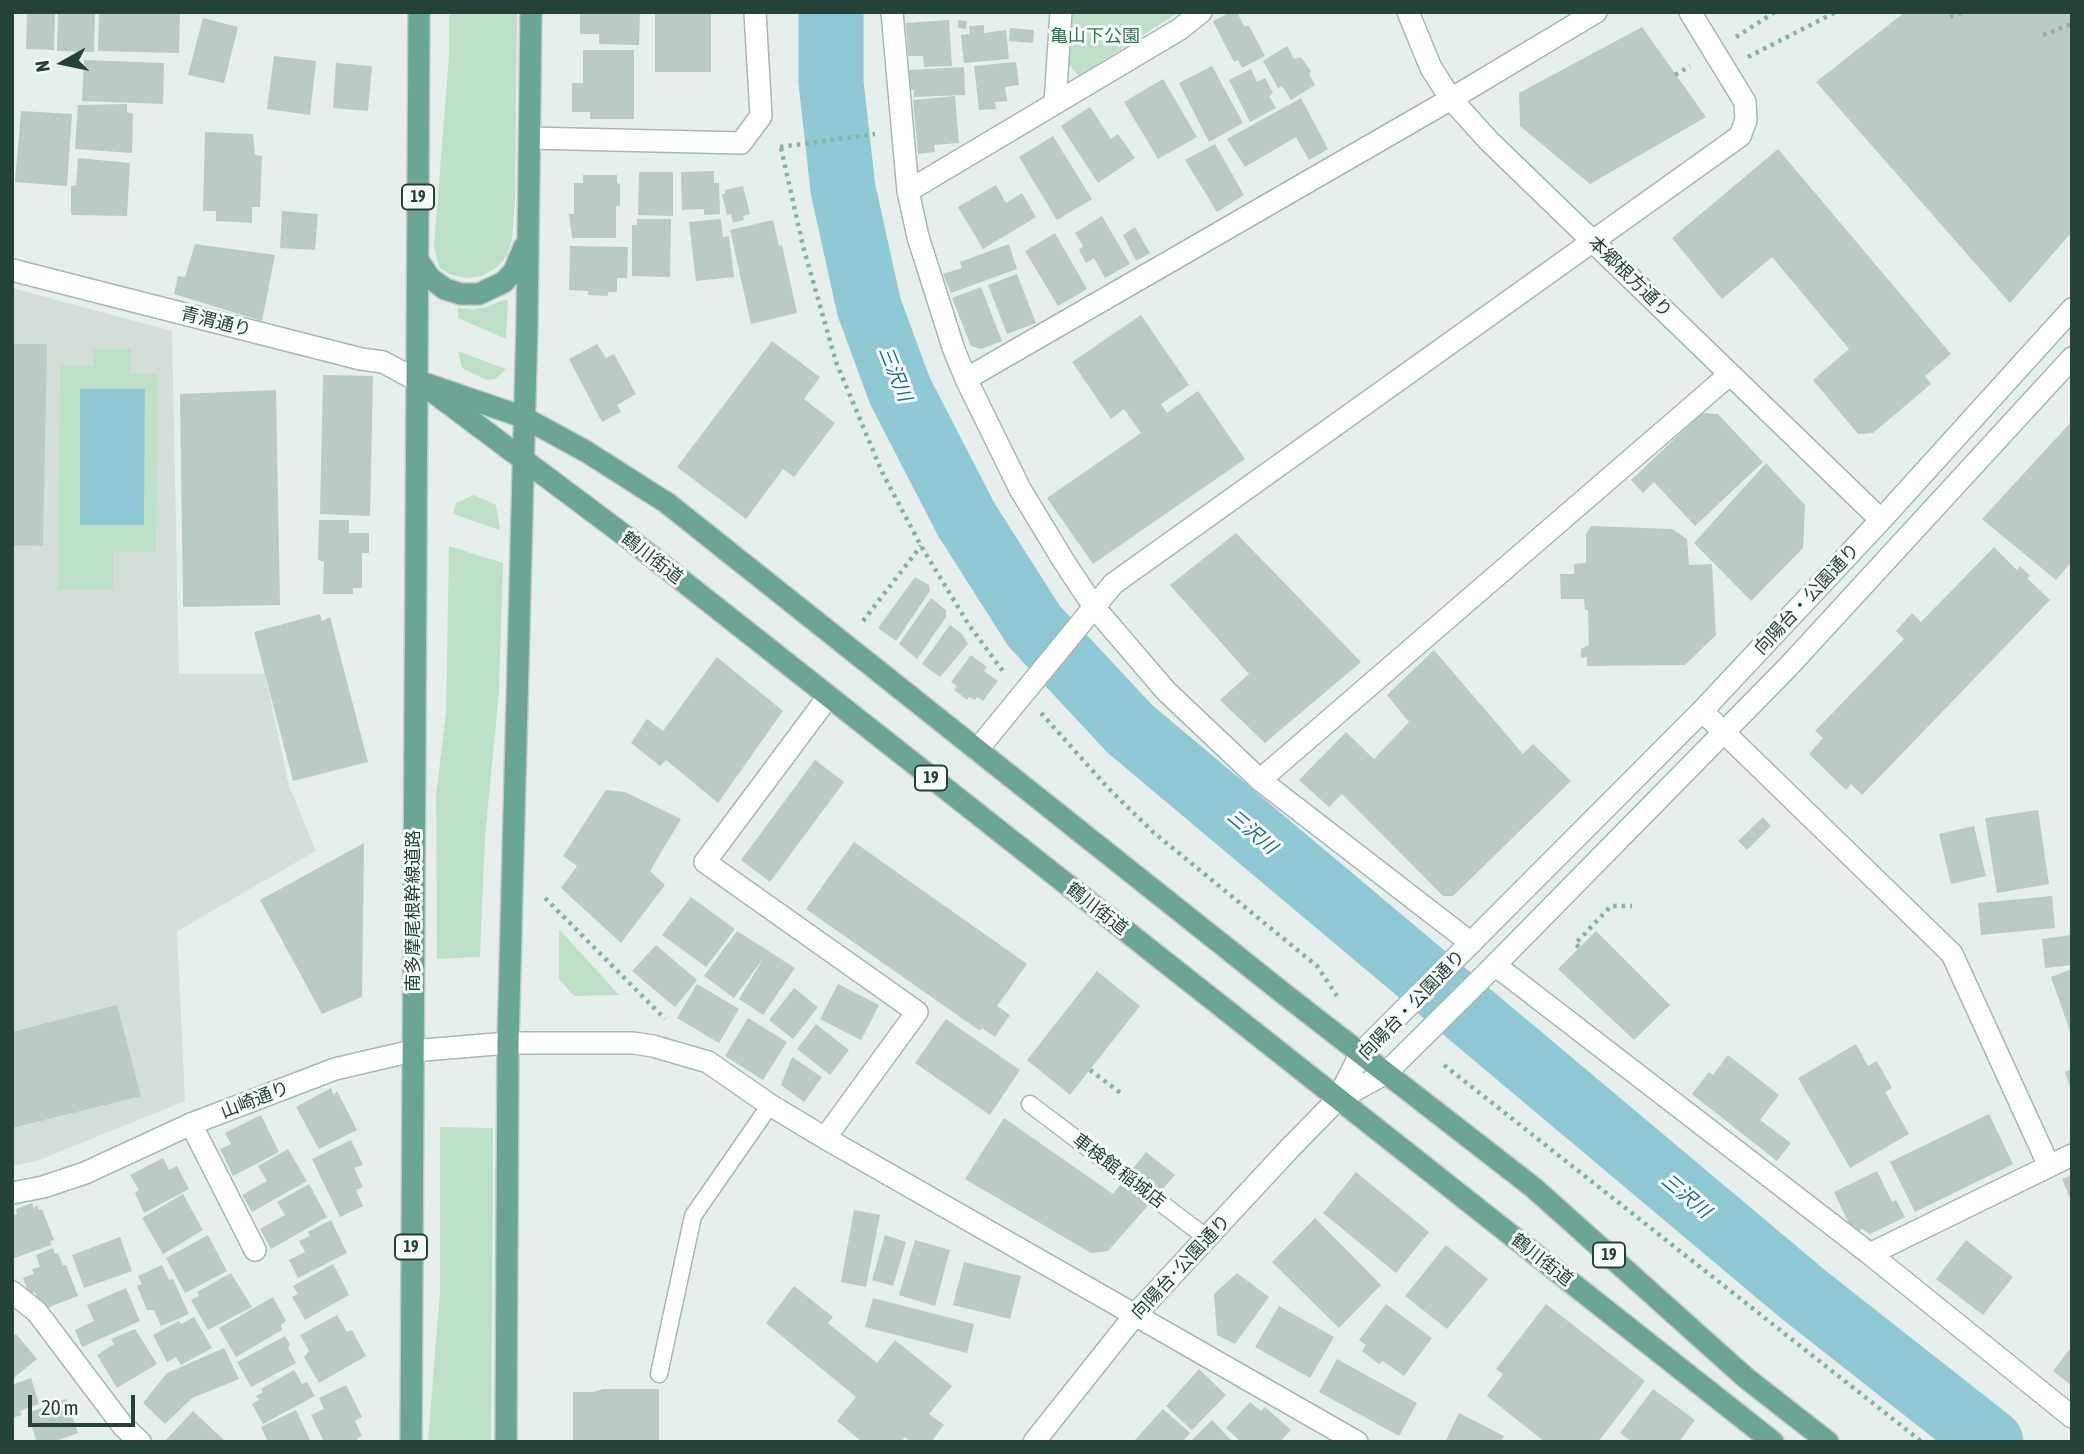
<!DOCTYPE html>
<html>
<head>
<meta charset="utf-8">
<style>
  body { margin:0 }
  #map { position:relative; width:2084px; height:1454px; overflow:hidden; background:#e6efeb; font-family:"Asap Condensed",sans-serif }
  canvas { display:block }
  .frame { position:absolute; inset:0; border:14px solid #24423a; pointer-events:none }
  .north { position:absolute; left:28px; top:28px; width:70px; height:70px; -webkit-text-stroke:5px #f7fbf9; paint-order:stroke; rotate:261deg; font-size:19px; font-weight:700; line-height:28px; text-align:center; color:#24423a }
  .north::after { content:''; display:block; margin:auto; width:24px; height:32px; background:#24423a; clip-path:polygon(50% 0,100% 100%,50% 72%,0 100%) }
  .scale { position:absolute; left:28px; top:1395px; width:107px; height:32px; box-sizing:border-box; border:4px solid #24423a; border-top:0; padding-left:9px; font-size:21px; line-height:24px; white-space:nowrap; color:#24423a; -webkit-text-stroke:5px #f7fbf9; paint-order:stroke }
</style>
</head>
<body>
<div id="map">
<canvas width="2084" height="1454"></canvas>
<div class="frame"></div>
<div class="north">N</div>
<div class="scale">20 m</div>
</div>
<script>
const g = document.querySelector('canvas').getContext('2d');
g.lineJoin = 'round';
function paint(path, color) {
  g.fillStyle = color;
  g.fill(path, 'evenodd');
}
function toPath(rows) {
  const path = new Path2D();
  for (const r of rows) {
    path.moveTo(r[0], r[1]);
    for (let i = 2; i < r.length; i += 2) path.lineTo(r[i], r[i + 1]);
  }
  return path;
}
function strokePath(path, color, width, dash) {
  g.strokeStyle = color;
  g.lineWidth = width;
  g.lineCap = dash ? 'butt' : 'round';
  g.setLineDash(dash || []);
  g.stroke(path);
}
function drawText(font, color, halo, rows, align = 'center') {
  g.font = font + ' "Asap Condensed","Noto Sans JP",sans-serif';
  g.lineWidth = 6;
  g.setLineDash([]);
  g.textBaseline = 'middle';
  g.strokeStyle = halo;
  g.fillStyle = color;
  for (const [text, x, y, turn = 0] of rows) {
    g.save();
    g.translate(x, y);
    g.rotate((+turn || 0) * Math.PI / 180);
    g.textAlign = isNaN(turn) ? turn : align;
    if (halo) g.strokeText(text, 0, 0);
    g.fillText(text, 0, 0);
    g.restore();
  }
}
paint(toPath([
  [12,288,172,331,179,674,265,674,289,786,316,851,177,931,185,1101,37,1161,12,1166]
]), '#d4dfda');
paint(toPath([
  [449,12,517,12,515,200,512,240,507,256,497,267,482,276,465,278,449,274,439,267,434,247,449,55],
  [1071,12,1179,12,1079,76,1068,63],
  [505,299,508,301,506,339,458,318,458,308,472,310,487,307],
  [94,349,130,349,130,373,158,374,156,552,113,552,113,590,58,589,60,366,93,366],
  [458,351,506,369,495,379,486,380,462,368],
  [474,495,496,505,500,530,453,514,456,503],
  [449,546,503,563,499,692,485,837,480,957,437,959,436,796,446,712],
  [559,929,619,995,574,996,559,979],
  [440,1127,493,1128,491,1442,428,1442,440,1291]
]), '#bfe0c8');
paint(toPath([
  [80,389,145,389,144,525,80,525]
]), '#8ec9d4');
strokePath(toPath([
  [831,12,831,82,843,189,869,307,900,391,966,519,1034,626,1130,729,1804,1295,1991,1442]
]), '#8ec9d4', 65);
paint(toPath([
  [27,12,55,12,54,50,26,49],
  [58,12,95,12,94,52,57,51],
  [99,12,180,12,179,53,98,51],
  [580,12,640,12,639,45,599,44,599,34,580,34],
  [1231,12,1237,12,1244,26,1249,26,1265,56,1242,68,1238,60,1234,62,1213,21],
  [1905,12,2072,12,2072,232,2010,303,1816,82],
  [655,14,711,14,711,72,655,72],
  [203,18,238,27,224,83,188,75],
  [949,20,952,66,924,67,923,56,908,56,906,23],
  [958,20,967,21,966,29,958,28],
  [984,25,984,33,1006,30,1009,59,964,63,961,35,970,34,969,26],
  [1642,27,1706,117,1590,184,1520,126,1519,93],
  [1010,28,1034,30,1033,43,1009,41],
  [1287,46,1294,59,1301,57,1311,71,1309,74,1315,85,1291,100,1282,86,1278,88,1263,61],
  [583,50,634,50,634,119,590,119,590,112,572,112,572,83,583,83],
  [274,56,316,61,310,115,267,109],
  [84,60,164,63,163,104,82,101],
  [1016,62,1019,85,1005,87,1007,101,995,102,996,109,979,110,974,66],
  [336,63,372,66,368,111,333,108],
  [1212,66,1243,123,1209,142,1179,83],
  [964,67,965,95,914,97,914,90,909,90,908,70],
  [1251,69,1257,82,1265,78,1273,93,1269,96,1276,108,1250,122,1229,80],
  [1163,79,1197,137,1158,159,1124,102],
  [955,96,959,143,934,145,935,152,918,154,913,100],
  [1301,98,1328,149,1309,160,1296,137,1245,167,1227,139],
  [127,104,127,112,133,114,132,153,75,149,78,105],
  [1090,107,1111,139,1118,134,1135,158,1098,183,1061,126],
  [21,111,72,114,67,186,15,182],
  [205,132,253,134,255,155,262,156,260,207,252,207,252,223,216,221,216,211,203,211],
  [1053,136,1092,199,1057,220,1019,157],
  [1215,144,1244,195,1217,212,1185,160],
  [1778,149,1951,354,1925,376,1931,384,1873,433,1858,434,1813,380,1849,349,1772,257,1722,299,1672,238],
  [78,158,130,163,127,216,71,215,71,186,76,185],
  [714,171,714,183,719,183,720,214,704,215,704,209,682,210,681,172],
  [639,172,673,172,673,216,638,215],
  [583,175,617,175,617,183,620,184,620,206,616,206,616,238,572,238,569,214,574,214,574,183,583,183],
  [996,185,1006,203,1022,193,1036,217,983,249,958,207],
  [743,186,750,214,743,216,744,220,733,223,731,214,727,215,722,194,725,194,725,190],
  [282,211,318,214,315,250,280,248],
  [1102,216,1130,264,1105,278,1094,258,1086,263,1079,250,1083,246,1075,233],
  [637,219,671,219,670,277,632,276,632,225,637,225],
  [721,219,723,237,729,236,734,277,696,281,689,222],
  [773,220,779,246,782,245,797,313,751,324,730,230],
  [1135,227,1150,253,1136,261,1123,235],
  [1055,233,1087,289,1058,306,1025,251],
  [195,244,275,255,262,321,174,294,178,276,185,277],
  [1009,244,1017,269,951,293,943,274,962,268,960,262],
  [570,246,628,247,627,278,617,278,617,292,608,292,608,296,588,295,588,291,569,290],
  [1017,274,1036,323,1007,334,988,285],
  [981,287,1002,341,981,349,971,346,952,298],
  [1141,315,1189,385,1161,404,1167,413,1198,391,1245,459,1093,564,1047,498,1141,433,1124,409,1111,419,1072,362],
  [772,341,820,377,804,399,835,423,794,477,783,469,746,519,677,467],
  [12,344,47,344,43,546,12,545],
  [597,344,606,358,614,354,636,394,617,405,621,412,602,422,569,359],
  [323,375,373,376,370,516,320,514],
  [276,390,280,605,183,607,180,394],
  [1702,413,1718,414,1763,462,1695,526,1654,482,1643,493,1631,480],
  [2072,421,2072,561,2056,580,1982,519],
  [1766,463,1805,505,1803,548,1751,601,1694,543],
  [319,520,349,520,349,533,369,533,369,553,362,553,362,588,353,588,353,594,323,594,324,562,318,560],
  [1591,526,1672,529,1687,539,1689,565,1712,564,1716,635,1685,665,1587,666,1587,657,1581,658,1581,649,1589,645,1588,610,1585,610,1584,599,1561,599,1560,574,1574,574,1574,564,1586,563,1586,534],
  [1236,533,1361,662,1265,743,1220,700,1249,674,1170,585],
  [1994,547,2017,570,2020,566,2030,576,2027,578,2050,600,1862,795,1851,784,1846,790,1809,754,1823,738,1815,731,1904,639,1896,631,1912,613,1921,622],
  [915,577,929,585,930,591,896,641,878,628],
  [931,598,946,610,946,617,917,659,899,644],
  [320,614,322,621,330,617,368,762,293,781,254,632],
  [950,625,962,634,968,644,940,677,922,664],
  [1434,650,1523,754,1533,744,1571,781,1453,896,1443,896,1342,794,1329,807,1299,780,1346,732,1374,759,1409,722,1387,695],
  [971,655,987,667,984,671,998,681,983,701,977,697,975,700,969,697,967,700,954,690,957,686,951,682],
  [717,657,783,711,718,803,666,760,660,766,631,743,647,719,663,731],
  [815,760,844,782,770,882,741,860],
  [606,790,625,792,681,819,650,871,665,885,621,943,561,888,577,866,563,856],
  [2038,810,2049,884,1997,893,1985,818],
  [1763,817,1771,826,1747,850,1738,841],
  [1974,826,1986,876,1951,884,1939,834],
  [854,842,1027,964,997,1006,1010,1015,995,1037,982,1028,980,1031,806,909],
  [364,843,362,997,322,1014,260,900],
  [2052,896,2055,928,1981,935,1978,903],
  [691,897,735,929,706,967,662,935],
  [737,931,795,968,763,1015,739,999,765,956,734,998,704,976],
  [1596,931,1670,1005,1634,1040,1558,969],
  [2072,935,2072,965,2045,968,2042,939],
  [656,945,697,980,675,1007,632,971],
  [2072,969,2072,1034,2071,1034,2051,977],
  [1097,971,1140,1006,1070,1095,1027,1060],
  [697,984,739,1009,719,1043,677,1018],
  [838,984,879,1005,861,1040,820,1019],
  [794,988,818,1007,793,1039,769,1020],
  [117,1005,141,1096,12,1128,12,1032],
  [748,1018,787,1042,763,1080,725,1056],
  [946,1019,1020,1070,990,1115,915,1063],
  [816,1024,849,1050,830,1075,797,1049],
  [1856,1044,1868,1066,1877,1061,1892,1088,1885,1092,1909,1134,1850,1168,1798,1078],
  [1728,1055,1779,1095,1760,1120,1791,1143,1777,1161,1692,1094,1709,1072,1713,1075],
  [792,1057,822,1077,804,1102,781,1085],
  [2072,1069,2072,1090,2071,1090,2065,1072],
  [331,1088,334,1095,337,1091,357,1130,319,1149,296,1107],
  [1989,1114,2013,1164,1915,1212,1890,1162],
  [261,1115,279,1152,233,1176,220,1149,231,1144,225,1133],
  [1004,1118,1113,1194,1146,1152,1175,1175,1108,1251,1091,1253,965,1179],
  [351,1140,363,1165,354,1168,363,1187,356,1190,363,1206,340,1217,312,1159],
  [288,1149,307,1181,252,1212,242,1195,267,1181,258,1166],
  [163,1158,169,1170,177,1166,189,1189,144,1213,135,1193,139,1190,130,1175],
  [1877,1171,1892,1202,1896,1200,1905,1217,1870,1234,1862,1229,1857,1232,1855,1226,1851,1228,1834,1192],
  [1356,1172,1429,1232,1396,1273,1323,1213],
  [2072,1175,2072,1203,2062,1179],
  [309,1184,327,1217,271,1249,260,1229,285,1215,277,1202],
  [183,1194,203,1230,163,1254,142,1218],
  [32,1203,34,1208,37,1205,39,1210,42,1209,54,1240,50,1241,51,1245,12,1259,14,1215,17,1214,16,1209],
  [854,1210,880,1215,866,1287,841,1282],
  [1315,1218,1381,1285,1339,1328,1272,1262],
  [331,1220,347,1253,298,1278,289,1260,305,1252,299,1241,310,1236,308,1232],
  [208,1235,227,1271,185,1293,166,1258],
  [885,1235,906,1242,893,1286,872,1280],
  [120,1237,132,1271,84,1288,72,1255],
  [915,1240,950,1250,935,1306,899,1295],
  [1966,1240,2013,1277,1983,1315,1936,1279],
  [1446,1245,1488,1279,1447,1329,1405,1296],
  [53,1248,55,1254,58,1253,63,1265,66,1265,78,1296,41,1310,35,1292,29,1294,23,1278,34,1274,32,1269,40,1267,36,1255],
  [964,1262,1021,1276,1010,1319,953,1305],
  [333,1264,349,1295,305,1320,292,1297,298,1294,293,1286],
  [162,1265,169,1280,173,1279,189,1314,161,1326,154,1310,147,1310,137,1286,142,1284,138,1276],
  [231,1273,252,1307,208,1330,191,1300,199,1296,197,1292],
  [1237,1273,1269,1297,1235,1344,1217,1335,1214,1294],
  [794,1286,833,1317,828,1323,877,1363,895,1340,952,1386,929,1414,944,1425,931,1442,911,1442,905,1437,901,1442,862,1442,837,1421,856,1397,766,1323],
  [126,1288,140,1321,82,1347,75,1330,94,1321,87,1305],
  [273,1297,286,1321,281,1325,282,1330,236,1357,219,1328],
  [873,1298,974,1324,967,1353,865,1327],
  [1386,1304,1432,1338,1404,1376,1383,1361,1379,1364,1362,1351,1366,1345,1359,1340],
  [1546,1304,1645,1381,1598,1442,1545,1442,1487,1396,1503,1374,1496,1369],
  [1279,1306,1334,1337,1310,1378,1255,1347],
  [337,1315,347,1332,352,1330,366,1356,319,1383,304,1357,309,1351,300,1335],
  [194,1317,212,1348,181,1365,176,1357,167,1362,153,1335,179,1321,181,1324],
  [135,1329,157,1364,117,1388,97,1355,114,1344,111,1339],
  [16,1334,37,1359,15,1377,12,1375,12,1337],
  [285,1336,290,1345,288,1348,296,1363,251,1387,237,1362],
  [224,1348,239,1379,192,1398,165,1424,143,1403,167,1373],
  [2069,1350,2072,1352,2072,1386,2053,1371],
  [1337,1359,1417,1403,1399,1436,1319,1392],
  [1199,1369,1226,1395,1192,1430,1166,1406],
  [294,1370,302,1384,307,1382,315,1396,263,1424,252,1404,259,1400,256,1396,263,1392,261,1389],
  [31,1378,39,1404,20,1411,22,1415,12,1418,12,1385],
  [346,1385,362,1417,355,1421,362,1436,357,1438,358,1442,324,1442,311,1415,324,1409,319,1398],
  [603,1389,659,1389,659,1442,573,1442,573,1392,593,1392],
  [1653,1389,1695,1420,1679,1442,1632,1442,1620,1433],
  [66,1399,78,1433,53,1442,37,1442,27,1413],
  [1250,1402,1261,1411,1265,1407,1291,1430,1280,1442,1241,1442,1226,1428],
  [1163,1409,1190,1433,1182,1442,1133,1442],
  [296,1410,311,1442,268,1442,261,1427],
  [193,1411,226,1442,164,1442],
  [1459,1413,1504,1436,1501,1442,1445,1442],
  [1212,1420,1233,1442,1190,1442]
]), '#bbcac4');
const lane = toPath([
  [1030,1104,1207,1238],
  [659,1374,693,1216,770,1105]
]);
const street = toPath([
  [892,12,908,191,918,237,954,350,966,379,1020,489,1063,560,1094,607,1166,691,1260,780,1471,943],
  [1055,103,1061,12],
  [530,138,741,143,761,116,755,12],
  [908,191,1180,29,1201,12],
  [12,270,361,359,383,362,418,381],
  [966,379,1451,99,1596,12],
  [1702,711,1952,954,2049,1166],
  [977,750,1113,584,1740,136,1746,120,1745,102,1690,12],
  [1260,780,1729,375],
  [1495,965,1870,1254,2072,1417],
  [191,1124,255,1250],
  [825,1138,917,1012,705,862,828,697],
  [1870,1254,2072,1155],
  [12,1292,37,1312,123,1426,140,1442],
  [1135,1315,1357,1442]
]);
const secondary = toPath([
  [1408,12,1431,68,1451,99,1489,141,1881,520],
  [1337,1100,1361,1053,1702,711,1881,520,2072,309],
  [12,1193,43,1187,85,1173,191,1124,335,1069,412,1051,508,1043,633,1043,653,1046,708,1062,770,1105,825,1138,1135,1315],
  [1034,1442,1135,1315,1290,1148,1337,1100,1386,1073,1495,965,1788,667,2072,358]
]);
const primary = toPath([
  [418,260,430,278,445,289,461,294,479,294,504,282,514,271,524,247],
  [418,381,523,417,587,452,667,503,1288,997,1534,1188,1746,1378,1828,1442],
  [433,392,632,541,1773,1442],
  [411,1442,419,12],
  [506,1442,508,1043,527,323,531,12]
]);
strokePath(lane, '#a8b8b2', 19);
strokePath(street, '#a8b8b2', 24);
strokePath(secondary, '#a4bbb3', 24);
strokePath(primary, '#c2cac8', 24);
strokePath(toPath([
  [1950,17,1963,12],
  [2043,35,2072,24],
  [1736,37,1775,12],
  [1748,57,1836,12],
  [1675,75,1690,66],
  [780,147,875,134],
  [781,148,803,246,836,362,882,472,921,546,969,625,1005,674],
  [863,621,921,546],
  [1041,713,1108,788,1153,832,1317,966,1337,996],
  [545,898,665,1019],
  [1579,947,1575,944,1611,906,1632,906],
  [1444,1065,1922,1442],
  [1090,1070,1122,1094]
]), '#86b3a5', 4.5, [3.5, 5]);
strokePath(lane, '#fff', 16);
strokePath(street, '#fff', 21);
strokePath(secondary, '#fff', 21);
strokePath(primary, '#6aa596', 21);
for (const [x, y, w] of [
  [418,197,32],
  [931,778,32],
  [411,1247,32],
  [1609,1255,32]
]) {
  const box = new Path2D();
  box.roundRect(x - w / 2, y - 12.5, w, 25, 5);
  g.fillStyle = '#f7fbf9';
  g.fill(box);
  strokePath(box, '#24423a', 2);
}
drawText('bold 16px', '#24423a', null, [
  ["19",418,197],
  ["19",931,778],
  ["19",411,1247],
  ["19",1609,1255]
]);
drawText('18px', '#2d7a4b', '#f7fbf9', [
  ["亀山下公園",1095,36]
]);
drawText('18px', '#24423a', '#f7fbf9', [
  ["本郷根方通り",1630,277,44],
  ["青渭通り",216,322,14],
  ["鶴川街道",652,558,38],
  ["向陽台・公園通り",1807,599,-47],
  ["鶴川街道",1097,909,38],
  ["南多摩尾根幹線道路",413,911,-90],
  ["向陽台・公園通り",1412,1005,-46],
  ["山崎通り",255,1100,-21],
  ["車検館 稲城店",1119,1171,37],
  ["鶴川街道",1542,1260,38],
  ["向陽台･公園通り",1181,1267,-47]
]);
drawText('italic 19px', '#1c6f80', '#f7fbf9', [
  ["三沢川",895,374,68],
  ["三沢川",1252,832,40],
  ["三沢川",1686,1196,40]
]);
</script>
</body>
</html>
